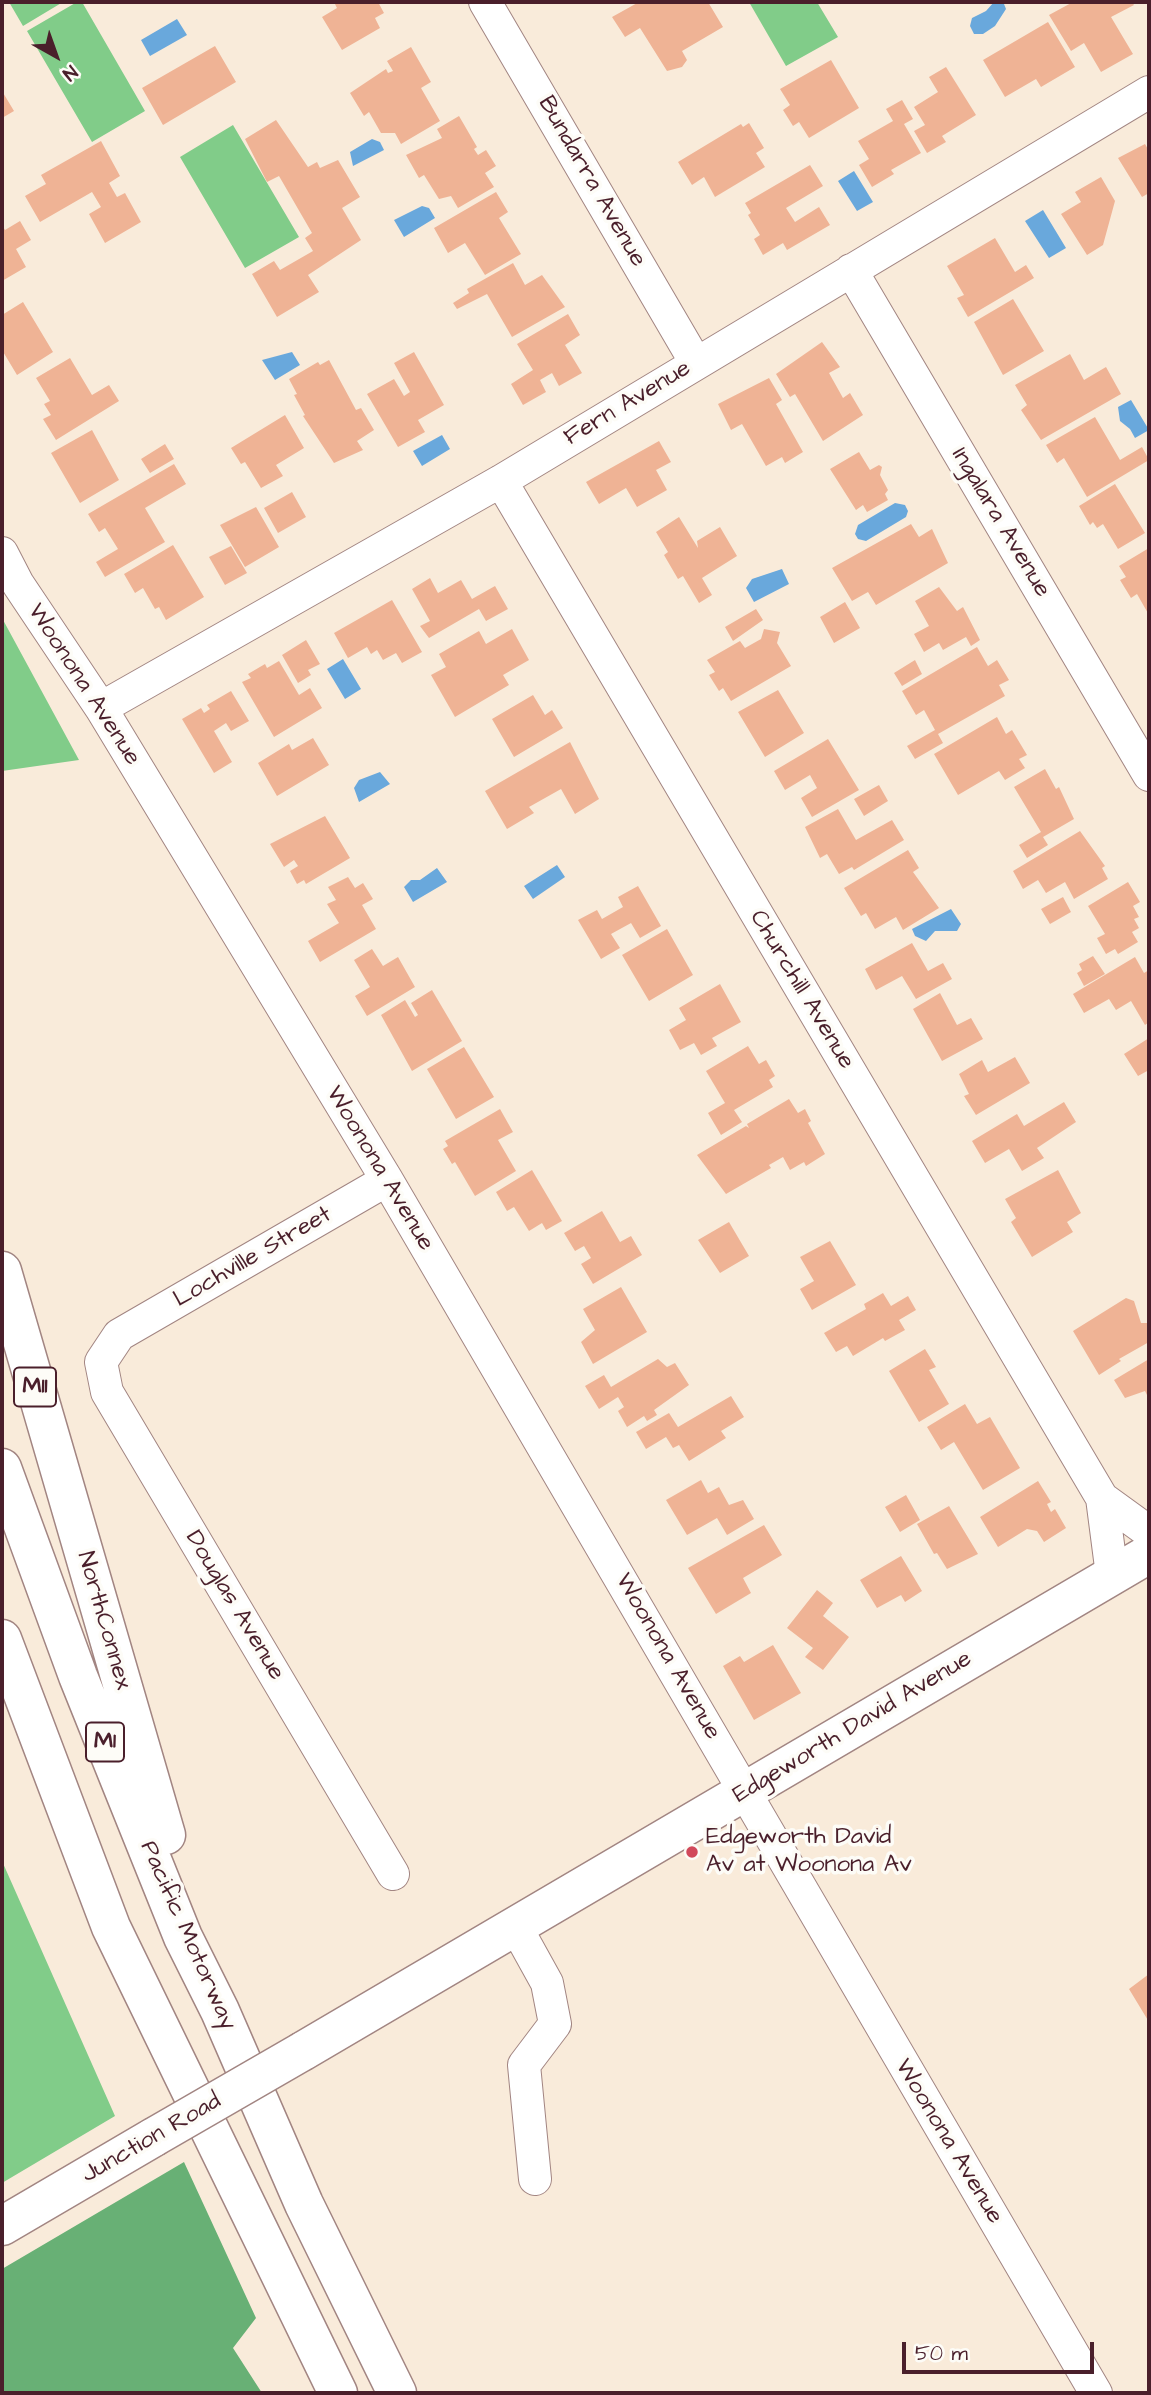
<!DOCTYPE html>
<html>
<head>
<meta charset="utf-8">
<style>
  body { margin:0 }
  #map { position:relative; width:1151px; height:2395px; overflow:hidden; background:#f9ebda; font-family:"Architects Daughter",sans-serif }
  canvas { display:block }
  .frame { position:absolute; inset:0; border:4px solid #4a1f2b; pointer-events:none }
  .north { position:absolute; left:21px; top:21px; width:70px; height:70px; -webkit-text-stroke:5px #fdfcf7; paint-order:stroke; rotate:140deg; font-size:19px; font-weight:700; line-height:28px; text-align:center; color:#4a1f2b }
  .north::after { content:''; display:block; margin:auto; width:24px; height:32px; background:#4a1f2b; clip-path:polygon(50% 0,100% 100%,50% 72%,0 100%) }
  .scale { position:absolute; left:902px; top:2342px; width:192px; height:32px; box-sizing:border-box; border:4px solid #4a1f2b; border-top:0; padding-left:9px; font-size:21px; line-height:24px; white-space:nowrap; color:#4a1f2b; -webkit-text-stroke:5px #fdfcf7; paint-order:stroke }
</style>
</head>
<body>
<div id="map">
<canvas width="1151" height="2395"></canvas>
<div class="frame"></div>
<div class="north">N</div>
<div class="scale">50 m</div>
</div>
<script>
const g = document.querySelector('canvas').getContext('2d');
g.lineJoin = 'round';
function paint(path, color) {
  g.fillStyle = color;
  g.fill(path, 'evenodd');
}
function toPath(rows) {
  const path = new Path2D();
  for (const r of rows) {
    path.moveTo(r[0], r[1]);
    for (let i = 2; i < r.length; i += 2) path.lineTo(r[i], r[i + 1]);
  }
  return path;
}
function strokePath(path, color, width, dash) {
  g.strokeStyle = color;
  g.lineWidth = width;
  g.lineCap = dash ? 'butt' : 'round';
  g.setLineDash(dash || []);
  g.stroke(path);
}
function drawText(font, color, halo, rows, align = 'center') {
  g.font = font + ' "Architects Daughter",sans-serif';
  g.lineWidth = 7;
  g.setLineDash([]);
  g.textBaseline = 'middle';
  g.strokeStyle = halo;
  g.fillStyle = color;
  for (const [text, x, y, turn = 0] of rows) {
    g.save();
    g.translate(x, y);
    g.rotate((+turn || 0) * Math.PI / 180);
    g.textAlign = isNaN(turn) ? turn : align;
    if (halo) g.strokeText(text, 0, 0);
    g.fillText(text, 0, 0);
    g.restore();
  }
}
paint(toPath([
  [9,2,63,2,23,26],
  [77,2,82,2,145,111,92,142,27,31],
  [749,2,817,2,838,37,786,66],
  [233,125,299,237,245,268,180,157],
  [2,618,79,760,2,771],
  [2,1861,115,2116,2,2183]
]), '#81cc89');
paint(toPath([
  [184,2162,256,2318,233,2348,262,2393,2,2393,2,2269]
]), '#68b075');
paint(toPath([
  [994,2,1004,4,1006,9,995,26,983,34,974,34,970,26,972,18,986,11],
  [177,19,187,35,150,56,141,40],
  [372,139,380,142,384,150,353,166,350,152],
  [854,171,873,202,857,211,838,181],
  [422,206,429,208,435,218,404,237,394,220],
  [1043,210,1066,248,1049,258,1025,221],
  [292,352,300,365,275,380,262,360],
  [1131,400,1149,430,1135,438,1130,429,1120,421,1118,407],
  [442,435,450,449,422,466,413,451],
  [895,503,905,505,908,511,906,517,866,541,858,539,855,534,858,525],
  [782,569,789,584,754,602,746,588,752,579],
  [343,659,361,689,345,699,327,669],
  [380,772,390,784,359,802,354,788,359,780],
  [557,865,565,877,533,899,524,886],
  [437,868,447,882,413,902,404,887,411,880,420,880],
  [951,909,961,924,957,931,935,931,926,941,915,936,912,929]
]), '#69a8dc');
paint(toPath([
  [334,2,378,2,384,13,375,18,380,28,342,50,322,17,337,8],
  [639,2,708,2,723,27,682,51,687,60,682,67,667,71,640,28,625,37,612,17],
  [1073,2,1132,2,1134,5,1111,17,1133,54,1101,72,1084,43,1071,51,1049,15],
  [1048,22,1075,67,1041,87,1036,79,1005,97,983,60],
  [215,46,236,82,163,125,142,88],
  [411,47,431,82,421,88,440,121,401,144,395,133,381,133,369,112,364,116,350,93,386,69,388,73,393,71,387,61],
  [831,60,859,108,809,138,799,122,793,126,783,110,790,105,780,89],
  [946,67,976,115,942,136,946,142,927,153,914,131,925,125,914,107,938,92,929,77],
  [2,91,14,111,2,118],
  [902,100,913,119,904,124,921,153,891,170,894,174,872,187,859,165,869,159,858,141,893,121,886,109],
  [459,116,477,147,474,149,478,155,486,150,496,166,485,173,494,187,458,208,451,196,439,199,424,175,419,178,406,155,442,138,437,129],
  [276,120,308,167,317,162,320,168,338,160,360,197,342,208,361,240,308,275,319,292,277,317,252,274,274,261,280,270,313,251,305,238,312,233,279,176,267,182,245,139],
  [749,123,764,148,756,153,765,167,715,197,704,177,692,185,678,162,741,124,743,127],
  [101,141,120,176,109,183,117,197,125,193,141,222,105,243,89,214,101,207,92,192,40,222,25,196,46,184,41,175],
  [1145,144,1149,151,1149,193,1142,197,1118,158],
  [810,165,823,186,786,208,795,222,819,207,830,225,787,250,783,243,763,255,754,239,760,235,748,215,751,213,745,203],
  [1101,177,1115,201,1103,245,1087,255,1061,214,1081,202,1075,192],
  [496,192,508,212,499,218,521,254,485,275,465,243,448,253,434,228],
  [20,221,31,240,16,249,26,267,2,281,2,225,5,230],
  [995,238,1015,272,1026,265,1034,278,968,317,957,298,964,295,947,266],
  [513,263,525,285,542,275,565,307,512,337,487,294,457,309,453,303,469,293,467,289],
  [1013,299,1044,351,1003,375,974,322],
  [23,302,53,352,17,375,2,350,2,315],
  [568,314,580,335,565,345,582,373,559,386,552,373,540,380,546,392,523,405,511,384,533,370,517,344],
  [822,342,840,367,829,373,843,398,850,393,863,415,823,441,795,394,790,397,776,374],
  [414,352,444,405,418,420,425,432,398,447,367,394,394,379,404,396,410,392,394,363],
  [1070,354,1084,380,1106,367,1121,394,1041,440,1021,410,1027,405,1015,385],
  [70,358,92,395,109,385,119,401,56,440,43,419,51,415,44,404,50,401,36,378],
  [329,360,356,410,361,408,374,430,357,441,363,450,334,463,303,416,305,415,294,395,297,394,289,379,318,362,320,365],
  [769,378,782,400,776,404,803,452,785,463,782,457,766,466,742,424,731,430,718,404],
  [285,415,304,448,276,465,283,476,261,488,245,462,241,464,231,448],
  [1095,417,1120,460,1142,447,1149,460,1087,497,1064,458,1057,463,1046,445],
  [92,430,119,480,80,503,51,453],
  [659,441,671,462,656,470,667,490,637,507,626,488,599,504,586,482],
  [165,444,174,459,150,473,141,459],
  [859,452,870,470,879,465,882,467,880,475,888,490,885,494,888,500,867,512,863,505,856,510,830,469],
  [174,464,186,484,145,508,165,542,105,577,96,562,118,549,105,528,99,532,88,514],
  [1115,484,1145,533,1118,549,1103,524,1097,528,1093,522,1090,525,1079,506],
  [292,492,306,517,278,533,264,508],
  [256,507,279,547,245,567,220,525],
  [679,517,698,548,697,541,720,527,737,556,702,578,712,595,699,603,683,576,678,579,664,555,668,552,656,532],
  [911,524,919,537,932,529,948,563,876,605,868,592,852,601,832,568],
  [173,545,204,597,166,620,159,607,155,609,143,588,135,593,124,574],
  [231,546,247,573,225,585,209,557],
  [1149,548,1149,615,1137,594,1131,598,1120,580,1126,577,1119,566],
  [430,578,438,593,461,580,472,599,495,586,508,609,486,621,479,609,429,638,420,626,430,621,412,589],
  [939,587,957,611,963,607,980,640,971,646,966,637,943,650,939,643,924,652,914,634,929,626,915,601],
  [392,600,422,652,402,663,396,653,383,660,377,650,371,654,367,647,348,658,334,633],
  [845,602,860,628,834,643,820,617],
  [756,609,763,620,733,641,725,627],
  [512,629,529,660,503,675,509,685,455,717,431,675,446,667,439,654,479,631,486,644],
  [764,629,780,632,777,643,791,666,731,701,723,688,719,691,709,675,715,672,707,660,740,641,745,648,761,639],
  [306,640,320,664,308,670,311,675,298,683,282,655],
  [977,647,988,666,997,660,1009,680,999,685,1005,696,938,734,943,743,915,759,907,746,935,730,924,710,916,715,902,691],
  [915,660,922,674,902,686,894,673],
  [279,661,299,695,310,688,322,708,274,737,242,682,251,678,248,674,265,664,267,668],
  [778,690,804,733,765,757,738,712],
  [231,691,249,721,231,731,226,723,214,731,232,762,214,773,182,719,201,708,204,713,210,709,207,705],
  [533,695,545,715,552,710,563,728,514,757,492,719],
  [997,717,1006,734,1012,730,1027,755,1019,759,1025,768,1005,780,999,771,958,795,934,754],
  [313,738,329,765,277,796,258,763,289,744,292,750],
  [828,739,859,790,812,817,801,798,817,788,810,775,785,790,774,771],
  [570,742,599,799,575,814,561,789,529,807,534,813,507,829,485,791],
  [1045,769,1056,789,1059,787,1074,819,1043,837,1048,845,1027,858,1019,845,1041,832,1014,787],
  [879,785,888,801,864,816,854,799],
  [838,809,856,840,892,820,904,840,854,870,852,867,839,874,827,854,820,858,805,827],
  [325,816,350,858,306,884,304,880,297,884,290,871,298,866,294,860,284,867,270,844],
  [1080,831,1105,866,1102,868,1108,879,1074,899,1065,882,1046,893,1038,880,1023,889,1013,871],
  [908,850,919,868,913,872,939,908,903,930,896,917,875,929,866,913,861,916,844,888],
  [348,877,355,888,363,883,373,899,362,905,376,929,320,962,308,941,339,923,327,904,336,900,328,887],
  [1128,882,1140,902,1133,906,1139,917,1134,919,1139,928,1132,932,1138,942,1118,954,1115,949,1106,954,1097,938,1105,934,1088,906],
  [638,886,661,926,640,938,631,923,611,934,620,948,601,959,578,920,597,910,602,919,623,907,618,897],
  [1063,897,1071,912,1050,924,1041,909],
  [667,929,693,975,649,1001,622,955],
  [912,943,928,971,943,963,952,979,916,999,902,976,876,990,865,969],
  [372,949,383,966,398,957,415,987,367,1016,355,996,370,987,354,960],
  [1093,956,1105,974,1084,986,1077,973,1082,970,1079,964],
  [1135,957,1144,973,1149,970,1149,1022,1145,1025,1131,1001,1116,1010,1109,999,1084,1013,1073,994],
  [720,984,741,1022,712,1038,717,1046,701,1055,694,1043,680,1050,669,1030,686,1020,679,1008],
  [432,990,462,1041,412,1071,381,1015,405,1000,415,1017,418,1015,411,1003],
  [940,993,957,1025,971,1018,983,1039,942,1061,913,1009],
  [1149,1038,1149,1070,1138,1076,1124,1054],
  [748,1046,759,1064,766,1060,775,1076,769,1080,773,1087,734,1110,742,1122,721,1135,708,1113,725,1103,706,1071],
  [464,1047,494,1097,456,1119,427,1069],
  [1015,1057,1030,1083,976,1115,964,1096,969,1094,959,1074,982,1060,988,1072],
  [789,1099,798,1113,805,1109,811,1121,808,1123,825,1154,806,1166,804,1162,790,1170,783,1157,769,1165,771,1168,726,1194,697,1155,746,1126,749,1128,747,1124],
  [1064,1102,1076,1122,1037,1148,1044,1158,1022,1171,1009,1149,985,1163,972,1141,1017,1114,1024,1126],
  [500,1109,513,1132,498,1140,516,1171,475,1196,455,1162,452,1164,443,1149,448,1146,445,1141],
  [532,1170,562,1221,546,1230,542,1223,529,1231,514,1207,507,1211,496,1192],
  [1058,1170,1081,1213,1067,1222,1073,1232,1032,1257,1011,1222,1016,1218,1005,1199],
  [602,1211,620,1242,631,1236,642,1255,593,1284,581,1264,591,1258,584,1246,575,1251,564,1233],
  [729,1222,749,1256,720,1273,698,1240],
  [830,1241,856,1285,812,1310,800,1289,814,1281,800,1257],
  [621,1287,647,1332,593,1364,581,1342,595,1330,583,1309],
  [883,1293,891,1306,908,1296,916,1310,899,1320,905,1330,885,1341,883,1338,853,1356,847,1346,836,1352,824,1333,866,1309,864,1304],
  [1126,1298,1134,1301,1141,1323,1149,1323,1149,1342,1119,1359,1121,1361,1099,1375,1073,1331],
  [925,1349,936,1367,929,1370,949,1404,919,1422,889,1371],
  [658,1359,667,1367,675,1363,689,1385,654,1410,657,1415,647,1421,644,1416,627,1427,618,1411,624,1407,618,1397,599,1409,585,1386,604,1375,611,1387],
  [1149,1359,1149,1399,1145,1391,1125,1398,1114,1380],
  [731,1396,744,1417,721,1431,726,1438,689,1461,679,1445,673,1448,666,1437,646,1449,636,1432,669,1413,678,1427],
  [965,1404,977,1424,990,1417,1020,1468,983,1490,954,1442,941,1450,927,1427],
  [701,1480,708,1493,719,1487,729,1505,743,1500,754,1519,727,1535,717,1518,687,1535,666,1500],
  [1038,1481,1051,1502,1047,1504,1051,1512,1055,1509,1066,1528,1044,1542,1037,1531,1027,1529,998,1547,980,1517],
  [906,1495,920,1520,900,1532,885,1507],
  [949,1506,978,1554,947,1569,937,1553,934,1554,917,1524],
  [764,1525,782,1555,743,1578,751,1593,716,1614,688,1568],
  [901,1556,922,1591,905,1602,901,1595,877,1608,860,1580],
  [817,1590,833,1603,823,1616,849,1637,823,1670,805,1657,813,1648,787,1628],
  [773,1645,801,1693,754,1720,723,1666,740,1656,744,1662],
  [1149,1974,1149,2022,1129,1989]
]), '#efb395');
const street = toPath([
  [485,2,696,363],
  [851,270,1149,775],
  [501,481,1102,1498,1112,1575],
  [2,553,18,584,101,708,387,1180,1096,2393],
  [101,708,501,481,1149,92],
  [387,1180,119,1335,101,1362,107,1392,393,1874],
  [1102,1498,1149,1532],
  [516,1927,547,1983,555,2024,524,2065,535,2179]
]);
const secondary = toPath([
  [303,2051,1149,1554],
  [2,2226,154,2137]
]);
const highway = toPath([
  [2,1271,166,1835],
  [2,1468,78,1676,183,1937,220,2011,304,2204,397,2393],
  [2,1639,111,1927,338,2393]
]);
strokePath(street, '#a28582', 34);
strokePath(secondary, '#a28582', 41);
strokePath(highway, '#a28582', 41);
strokePath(street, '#fff', 32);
strokePath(secondary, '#fff', 38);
strokePath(highway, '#fff', 38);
const secondaryBridge = toPath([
  [154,2137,303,2051]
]);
strokePath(secondaryBridge, '#a28582', 41, []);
strokePath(secondaryBridge, '#fff', 38);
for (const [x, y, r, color] of [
  [692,1852,7,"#d1495b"]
]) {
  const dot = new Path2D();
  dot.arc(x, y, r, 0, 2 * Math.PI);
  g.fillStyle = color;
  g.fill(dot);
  strokePath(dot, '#fdfcf7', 2.5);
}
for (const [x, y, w] of [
  [35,1387,42],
  [105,1742,38]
]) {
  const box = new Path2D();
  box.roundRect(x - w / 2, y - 19.5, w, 39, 5);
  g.fillStyle = '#fdfcf7';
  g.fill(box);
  strokePath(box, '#4a1f2b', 2);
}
drawText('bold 23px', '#4a1f2b', null, [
  ["M11",35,1387],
  ["M1",105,1742]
]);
drawText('24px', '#4a1f2b', '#fdfcf7', [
  ["Bundarra Avenue",591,182,60],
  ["Fern Avenue",628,404,-31],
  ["Ingalara Avenue",1000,523,59],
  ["Woonona Avenue",83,685,57],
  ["Churchill Avenue",801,990,59],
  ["Woonona Avenue",379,1169,59],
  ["Lochville Street",253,1258,-30],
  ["Douglas Avenue",234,1606,59],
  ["NorthConnex",103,1621,74],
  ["Woonona Avenue",667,1657,60],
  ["Edgeworth David Avenue",853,1728,-31],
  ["Pacific Motorway",187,1936,66],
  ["Junction Road",152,2139,-30],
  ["Woonona Avenue",948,2142,59]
]);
drawText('24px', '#4a1f2b', '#fdfcf7', [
  ["Edgeworth David",706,1838],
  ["Av at Woonona Av",706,1866]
], 'left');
</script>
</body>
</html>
